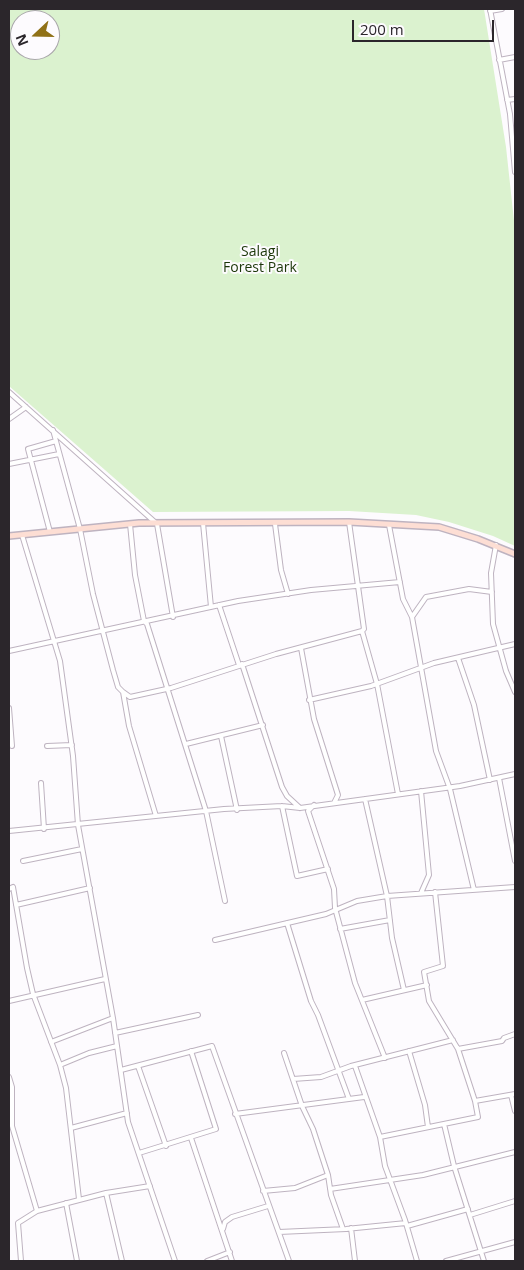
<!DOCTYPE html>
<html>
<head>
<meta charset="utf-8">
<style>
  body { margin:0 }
  #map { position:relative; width:524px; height:1270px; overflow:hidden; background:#fdfbfe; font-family:"Open Sans",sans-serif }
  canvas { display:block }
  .frame { position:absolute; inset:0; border:10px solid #2b262b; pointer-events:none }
  .north { position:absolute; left:10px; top:10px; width:50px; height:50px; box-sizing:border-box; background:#fdfbfe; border:1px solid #a9a6aa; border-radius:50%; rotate:249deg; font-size:14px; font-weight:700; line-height:20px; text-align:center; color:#2b262b }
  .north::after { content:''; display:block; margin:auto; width:18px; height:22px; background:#907117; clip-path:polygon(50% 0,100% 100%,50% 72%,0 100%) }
  .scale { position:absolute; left:352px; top:20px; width:142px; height:22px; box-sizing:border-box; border:2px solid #2b262b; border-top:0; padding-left:6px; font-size:15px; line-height:18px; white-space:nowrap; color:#2b262b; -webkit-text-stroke:4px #fdfbfe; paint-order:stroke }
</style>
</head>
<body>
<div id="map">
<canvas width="524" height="1270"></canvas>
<div class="frame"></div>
<div class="north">N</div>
<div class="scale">200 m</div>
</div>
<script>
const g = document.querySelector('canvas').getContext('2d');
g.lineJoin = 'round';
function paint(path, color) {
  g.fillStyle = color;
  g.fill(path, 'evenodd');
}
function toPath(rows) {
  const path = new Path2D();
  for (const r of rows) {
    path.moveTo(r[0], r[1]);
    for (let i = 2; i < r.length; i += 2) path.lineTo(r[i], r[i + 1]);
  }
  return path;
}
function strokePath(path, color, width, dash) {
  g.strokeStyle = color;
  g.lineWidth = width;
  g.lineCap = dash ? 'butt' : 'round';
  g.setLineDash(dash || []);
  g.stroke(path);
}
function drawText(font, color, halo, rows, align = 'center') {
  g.font = font + ' "Open Sans",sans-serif';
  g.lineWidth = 4;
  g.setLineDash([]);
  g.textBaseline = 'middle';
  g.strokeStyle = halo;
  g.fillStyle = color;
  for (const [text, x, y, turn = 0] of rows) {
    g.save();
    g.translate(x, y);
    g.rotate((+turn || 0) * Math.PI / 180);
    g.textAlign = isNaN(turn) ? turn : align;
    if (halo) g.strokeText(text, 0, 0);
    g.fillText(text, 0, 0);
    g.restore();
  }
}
paint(toPath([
  [9,9,484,9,506,147,515,230,515,546,493,536,449,522,416,515,349,511,153,512,9,386],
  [20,20,50,20,50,50,20,50]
]), '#dbf2cf');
const street = toPath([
  [490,9,510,114,515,172],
  [490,11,502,9],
  [499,60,515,57],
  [507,100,515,99],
  [9,392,157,524,173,617],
  [9,419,26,407],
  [53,430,80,529,93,594,113,670,118,687,123,692,129,726,156,816],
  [9,464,59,454],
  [349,522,364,629,362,631,377,684,398,794],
  [203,523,211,607],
  [130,524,135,575,144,621,147,624,206,811,225,901],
  [275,524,281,570,288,594],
  [389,525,403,599,412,617,436,751,450,789,474,890],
  [50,532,28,449,56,441],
  [22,535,60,661,73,756,78,825,113,1018,128,1122,175,1261],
  [496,545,491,573,493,624,506,671,515,692],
  [219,605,239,665],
  [412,617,426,597,469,589,492,592],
  [301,648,314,719,338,795,334,803],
  [9,651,238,601,311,590,400,582],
  [458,658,474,705,490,780],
  [242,664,282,787,287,796,300,808],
  [123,692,130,697,171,688,276,654,362,631],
  [309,700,371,686,434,663,515,644],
  [9,708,12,746],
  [221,736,237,810],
  [186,744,263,725],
  [47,746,72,745],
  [499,778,515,861],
  [41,783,44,829],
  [365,799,387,896,392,938,404,990],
  [314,805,308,811,334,889,335,908,355,983,385,1058],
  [282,806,297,876,328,869],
  [9,831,224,809,282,806,300,808,460,786,515,774],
  [23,861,82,849],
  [9,889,13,887,27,968,33,994,60,1065,66,1088,79,1199],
  [435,892,443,966,424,972,429,1001,458,1049,475,1101,515,1094],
  [421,893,429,875,421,791],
  [16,905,90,888],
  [287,923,311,1001,318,1015,349,1099],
  [340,929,390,920],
  [215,940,326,914,357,901,387,896,515,887],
  [362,1000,427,985],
  [9,1001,105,979],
  [115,1033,198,1015],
  [51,1042,113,1018],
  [458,1049,502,1041,504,1038,515,1034],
  [409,1051,425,1105,428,1127],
  [284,1053,302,1106,313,1129,328,1175,331,1195,343,1229],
  [60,1065,89,1053,117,1046],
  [138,1066,166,1146],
  [355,1066,380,1137,385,1166,405,1220,417,1261],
  [121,1070,212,1046,289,1261],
  [9,1077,12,1087,12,1126,37,1211,106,1193,150,1186],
  [293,1079,321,1077,351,1066,453,1040],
  [511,1095,515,1111],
  [235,1114,364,1097],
  [444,1124,454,1166,484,1261],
  [71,1128,127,1113],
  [380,1137,478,1117,475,1101],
  [191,1138,232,1261],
  [139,1153,216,1129,191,1051],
  [330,1189,423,1175,515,1152],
  [263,1191,295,1188,328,1175],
  [106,1193,122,1261],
  [66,1203,77,1261],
  [470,1215,515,1201],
  [407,1226,468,1209],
  [351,1228,355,1261],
  [223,1229,225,1222,232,1217,268,1206],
  [279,1232,346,1229,406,1223],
  [21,1261,18,1223,37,1211],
  [207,1261,230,1252],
  [446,1261,515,1242]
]);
const secondary = toPath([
  [9,536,139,523,349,522,439,527,478,539,515,554]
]);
strokePath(street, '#beb3c0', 6);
strokePath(secondary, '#beb3c0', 8);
strokePath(street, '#fff', 4);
strokePath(secondary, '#fdded4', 5);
drawText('14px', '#1c3709', '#fdfbfe', [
  ["Salagi",260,252],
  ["Forest Park",260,268]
]);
</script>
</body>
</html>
